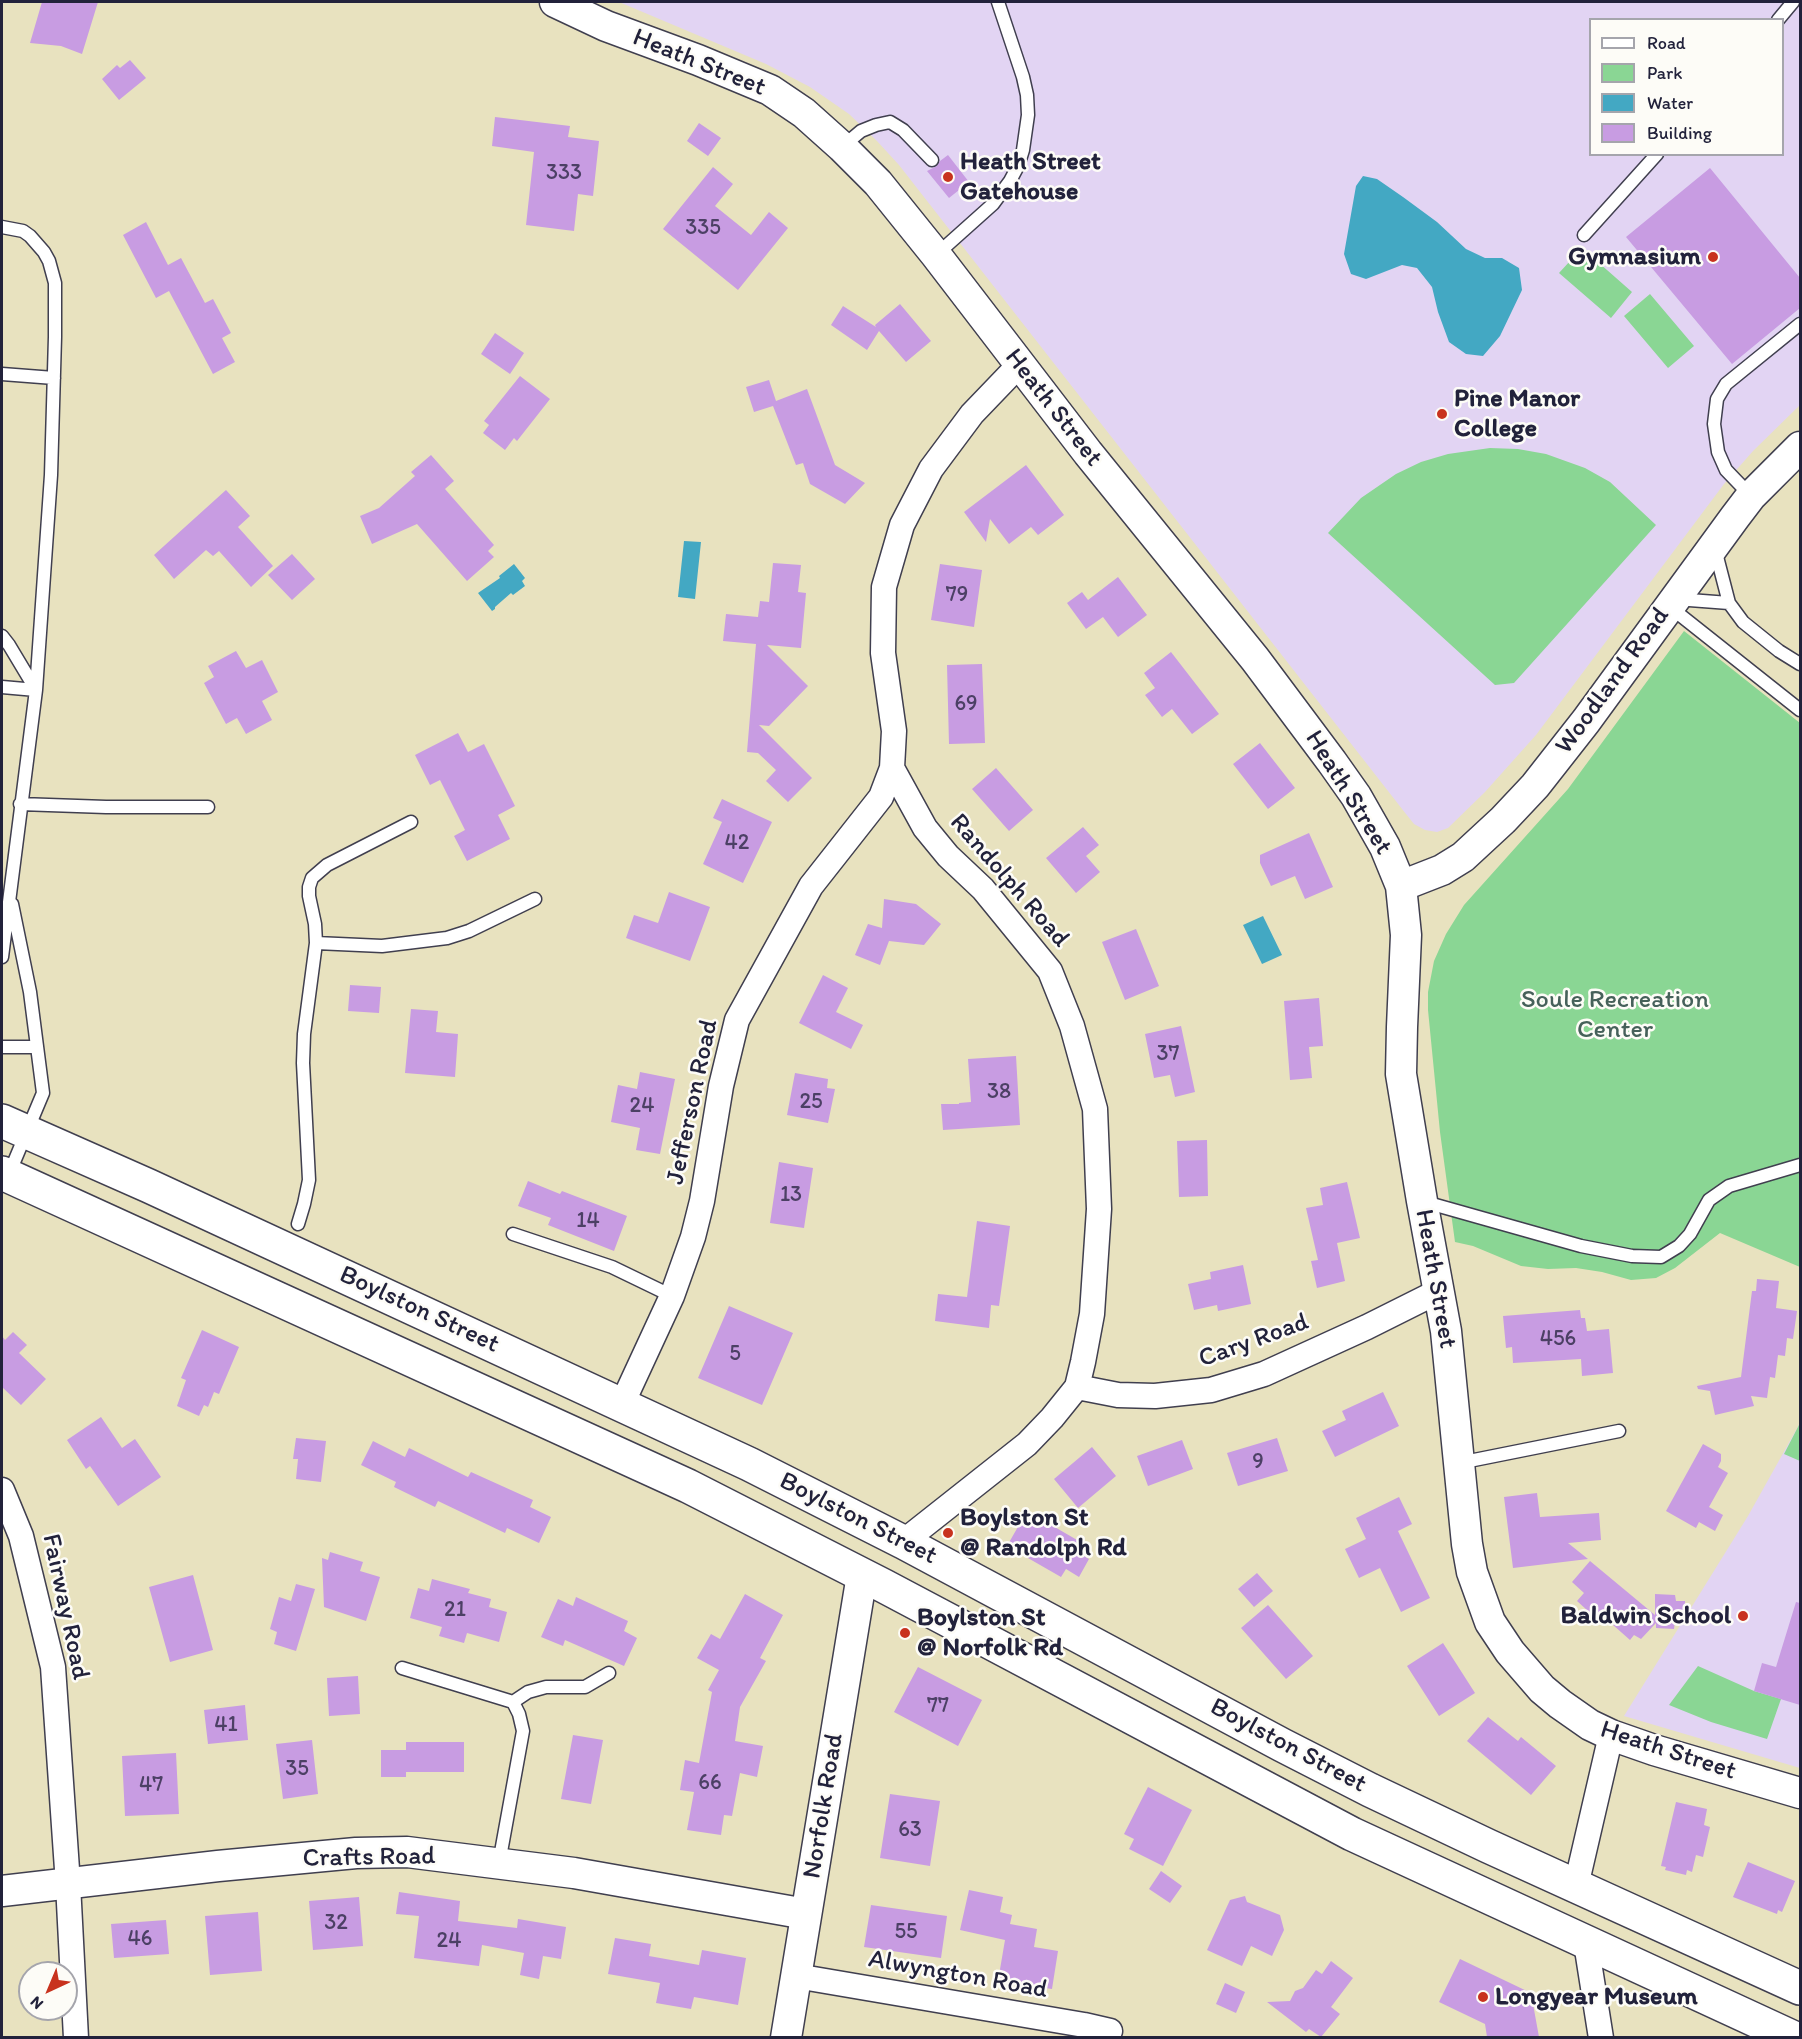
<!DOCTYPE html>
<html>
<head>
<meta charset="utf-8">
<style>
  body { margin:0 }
  #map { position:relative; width:1802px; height:2039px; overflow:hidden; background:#e8e2bf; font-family:Itim,sans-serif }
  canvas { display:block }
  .frame { position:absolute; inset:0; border:3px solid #22223b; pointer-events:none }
  .legend { position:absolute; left:1589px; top:18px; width:195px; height:138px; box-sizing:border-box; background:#fdfcf7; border:2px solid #a5a5ac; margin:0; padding:8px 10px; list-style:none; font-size:18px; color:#22223b }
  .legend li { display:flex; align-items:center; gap:12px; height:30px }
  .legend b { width:30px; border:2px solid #a5a5ac }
  .north { position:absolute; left:18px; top:1961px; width:60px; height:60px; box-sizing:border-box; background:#fdfcf7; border:2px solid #a5a5ac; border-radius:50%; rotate:224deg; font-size:16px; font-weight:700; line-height:24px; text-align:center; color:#22223b }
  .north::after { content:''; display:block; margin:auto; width:21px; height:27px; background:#c8321e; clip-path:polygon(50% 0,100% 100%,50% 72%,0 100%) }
</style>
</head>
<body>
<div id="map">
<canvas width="1802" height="2039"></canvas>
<div class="frame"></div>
<ul class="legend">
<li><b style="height:8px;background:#fff"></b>Road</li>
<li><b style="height:16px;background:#8ad694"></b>Park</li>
<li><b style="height:16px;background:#43a8c3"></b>Water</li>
<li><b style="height:16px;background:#c89ce2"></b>Building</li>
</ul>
<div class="north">N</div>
</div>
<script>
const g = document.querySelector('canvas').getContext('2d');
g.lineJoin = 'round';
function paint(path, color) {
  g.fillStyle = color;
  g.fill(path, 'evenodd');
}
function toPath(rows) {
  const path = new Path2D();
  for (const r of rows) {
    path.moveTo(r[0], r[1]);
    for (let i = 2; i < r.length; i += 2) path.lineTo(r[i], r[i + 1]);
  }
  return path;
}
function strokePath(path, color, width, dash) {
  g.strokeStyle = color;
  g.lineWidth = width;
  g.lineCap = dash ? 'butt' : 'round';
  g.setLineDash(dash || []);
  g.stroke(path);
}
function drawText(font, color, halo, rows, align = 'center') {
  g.font = font + ' Itim,sans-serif';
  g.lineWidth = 5;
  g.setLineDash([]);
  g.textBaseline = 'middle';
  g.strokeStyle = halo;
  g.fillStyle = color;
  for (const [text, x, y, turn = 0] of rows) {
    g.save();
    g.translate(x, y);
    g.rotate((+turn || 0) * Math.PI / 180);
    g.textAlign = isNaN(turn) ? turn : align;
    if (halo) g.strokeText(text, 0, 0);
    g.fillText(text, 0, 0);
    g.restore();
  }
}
paint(toPath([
  [619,2,1800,2,1800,405,1753,451,1724,484,1536,735,1485,792,1448,828,1437,832,1425,830,1414,824,1406,814,899,165,877,141,849,114,810,87,766,64],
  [1590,20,1782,20,1782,154,1590,154],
  [1800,1423,1800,1768,1624,1716,1748,1516]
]), '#e2d4f3');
paint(toPath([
  [1582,248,1632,292,1611,318,1559,273],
  [1650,294,1694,346,1668,368,1624,316],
  [1490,448,1518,449,1546,454,1585,468,1610,482,1656,525,1514,683,1495,685,1328,533,1361,498,1396,474,1421,462,1448,454],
  [1684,631,1800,723,1800,1267,1720,1233,1675,1268,1656,1278,1631,1280,1602,1272,1576,1268,1548,1269,1521,1266,1473,1246,1455,1242,1440,1132,1428,1010,1428,992,1434,961,1446,934,1464,905,1568,789],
  [1800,1423,1800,1461,1784,1454],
  [1698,1666,1754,1691,1781,1699,1767,1739,1711,1722,1669,1705]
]), '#8ad694');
paint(toPath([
  [1363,176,1377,179,1403,197,1437,222,1466,249,1485,258,1502,258,1519,268,1522,290,1500,336,1483,356,1466,354,1449,342,1438,312,1432,287,1417,268,1402,265,1366,279,1351,274,1344,254,1356,186],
  [684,541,701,542,695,599,678,597],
  [514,564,525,578,522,581,525,586,513,595,511,593,495,607,495,609,492,611,478,593,500,578,499,576],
  [1263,916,1282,955,1262,964,1243,925]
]), '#43a8c3');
paint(toPath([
  [42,2,98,2,82,54,61,46,30,43],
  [130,60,146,78,119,100,102,79,117,65,120,68],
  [495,117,570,126,568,137,599,141,593,196,578,194,574,231,526,225,534,152,492,146],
  [699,123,721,138,708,156,687,141],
  [948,155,969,182,949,198,927,171,937,166,940,161],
  [713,167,733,184,715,206,751,235,769,212,788,228,738,290,663,229],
  [1710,168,1800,278,1800,308,1732,364,1626,237],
  [146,222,168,265,181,258,205,303,213,299,231,333,222,338,235,362,213,374,169,291,156,298,123,235],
  [900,304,931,341,906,362,879,331,867,350,831,325,843,306,876,327,875,325],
  [495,333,524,353,510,374,481,354],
  [520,376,550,399,517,441,514,438,505,450,483,433,489,425,484,421],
  [769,380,776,401,807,389,835,465,865,483,845,504,810,484,803,463,796,465,773,406,754,412,746,387],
  [431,455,454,481,445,489,494,545,488,551,494,557,467,581,417,524,372,544,360,516,379,508,415,476,411,472],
  [1026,465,1064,515,1038,535,1031,527,1009,544,990,519,986,542,964,512],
  [226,490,250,516,238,527,273,566,251,587,219,551,213,556,206,550,174,579,154,555],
  [292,554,315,579,292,600,268,575],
  [773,563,801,565,798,592,806,593,801,648,767,645,808,686,769,726,759,725,812,778,788,802,766,781,776,770,758,753,747,752,756,644,723,641,726,614,758,617,760,601,769,602],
  [940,564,982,570,974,627,931,620],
  [1118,577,1147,615,1118,637,1103,617,1086,629,1067,603,1082,592,1088,600],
  [236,651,246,668,262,660,278,692,262,701,272,720,246,734,237,718,226,724,204,683,214,677,208,666],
  [1171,652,1219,714,1192,734,1172,709,1162,717,1145,695,1155,688,1144,673],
  [982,664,985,743,949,744,947,665],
  [458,733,468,752,484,744,515,806,498,815,510,839,467,861,454,836,465,830,440,780,430,785,415,755],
  [1260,743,1295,788,1268,809,1233,764],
  [996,768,1033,810,1009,831,972,789],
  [722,799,772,822,743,883,703,864,722,822,713,818],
  [1083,827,1099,845,1086,856,1100,872,1076,893,1046,858],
  [1309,833,1333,887,1305,899,1295,876,1271,886,1260,863,1260,855],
  [669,892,710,907,690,961,626,938,634,915,658,923],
  [884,899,916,904,941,924,924,945,889,941,880,965,855,955,868,924,882,928],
  [1136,929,1159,986,1125,1000,1102,942],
  [823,975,848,988,836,1012,863,1025,851,1049,799,1023],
  [350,985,381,987,379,1013,348,1011],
  [1319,998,1323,1046,1309,1047,1312,1078,1290,1080,1284,1001],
  [411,1009,438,1011,436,1032,458,1034,455,1077,405,1073],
  [1181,1026,1195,1092,1175,1097,1170,1075,1154,1078,1145,1034],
  [1016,1056,1020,1125,943,1130,941,1104,959,1104,959,1103,971,1102,968,1059],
  [640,1072,675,1079,660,1154,636,1150,640,1128,611,1122,618,1085,637,1089],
  [795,1073,828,1079,827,1088,835,1089,828,1123,787,1115],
  [1207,1140,1208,1196,1179,1197,1177,1141],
  [779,1162,813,1168,804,1228,770,1223],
  [528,1181,560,1194,562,1191,627,1216,614,1251,548,1225,551,1218,518,1206],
  [1347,1182,1360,1238,1337,1243,1345,1281,1317,1288,1311,1261,1318,1260,1306,1208,1323,1205,1320,1188],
  [977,1221,1010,1226,999,1306,991,1305,989,1328,935,1321,938,1294,967,1297],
  [1243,1265,1251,1304,1218,1311,1217,1305,1194,1310,1188,1284,1211,1279,1210,1272],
  [1757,1279,1779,1281,1776,1308,1797,1311,1793,1339,1787,1338,1785,1356,1778,1355,1775,1378,1770,1377,1767,1398,1751,1396,1754,1406,1715,1415,1710,1391,1698,1389,1697,1386,1741,1377,1752,1291,1756,1291],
  [729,1306,793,1333,762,1405,698,1378],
  [1580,1310,1581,1318,1585,1318,1587,1331,1609,1329,1613,1373,1582,1376,1581,1359,1513,1363,1512,1347,1506,1348,1503,1316],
  [202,1330,239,1347,219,1394,214,1392,208,1407,204,1405,199,1416,177,1406,186,1380,181,1378],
  [13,1332,27,1345,19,1353,46,1379,21,1405,2,1387,2,1336,5,1340],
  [1383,1392,1399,1426,1335,1457,1322,1431,1346,1420,1342,1411],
  [101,1417,122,1448,135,1439,161,1477,118,1506,90,1466,86,1469,67,1440],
  [296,1438,326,1441,321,1482,296,1479,298,1459,293,1459],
  [1277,1438,1288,1471,1238,1486,1227,1453],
  [1182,1440,1193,1469,1148,1486,1137,1456],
  [373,1441,405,1457,409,1448,468,1477,471,1472,533,1500,530,1507,551,1517,539,1543,507,1528,505,1533,438,1501,435,1507,394,1487,396,1482,361,1465],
  [1703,1444,1721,1454,1721,1461,1718,1467,1728,1473,1709,1507,1723,1515,1715,1531,1699,1522,1696,1528,1666,1511],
  [1092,1447,1116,1476,1078,1508,1054,1479],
  [1537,1493,1540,1517,1599,1513,1601,1540,1568,1543,1588,1559,1513,1568,1504,1497],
  [1399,1497,1412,1524,1398,1531,1430,1598,1401,1612,1380,1568,1359,1578,1345,1549,1366,1539,1356,1518],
  [1027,1511,1084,1544,1079,1553,1089,1559,1079,1577,1066,1569,1061,1577,1007,1546],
  [330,1552,363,1562,360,1571,380,1577,366,1621,324,1607,322,1558,328,1560],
  [1590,1561,1655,1615,1655,1594,1675,1595,1676,1601,1685,1601,1686,1620,1675,1621,1674,1629,1656,1628,1656,1623,1641,1639,1634,1635,1630,1640,1604,1617,1600,1622,1577,1601,1584,1593,1572,1582],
  [1257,1573,1273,1591,1254,1607,1238,1589],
  [193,1575,213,1650,170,1662,149,1587],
  [432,1579,470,1589,468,1593,491,1599,489,1607,507,1612,499,1642,467,1633,464,1643,439,1636,442,1627,410,1618,418,1588,429,1591],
  [296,1584,315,1589,296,1651,274,1644,277,1632,270,1629,279,1597,291,1601],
  [745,1594,783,1615,760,1658,766,1661,740,1707,735,1741,763,1746,757,1777,740,1773,732,1816,724,1815,721,1835,687,1830,694,1792,680,1790,685,1760,699,1763,712,1692,708,1690,719,1670,697,1658,711,1634,720,1639],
  [576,1597,628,1621,624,1631,637,1638,624,1666,565,1640,563,1646,541,1637,558,1599,573,1606],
  [1796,1602,1800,1603,1800,1705,1754,1691,1762,1663,1776,1667],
  [1268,1605,1313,1656,1286,1679,1241,1628],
  [1443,1643,1475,1693,1439,1716,1407,1666],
  [918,1667,982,1700,958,1746,894,1712],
  [358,1676,360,1714,329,1716,327,1678],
  [245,1705,248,1740,208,1744,204,1710],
  [1488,1717,1518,1741,1521,1737,1556,1766,1531,1795,1467,1741],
  [573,1735,603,1740,591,1804,561,1799],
  [312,1740,318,1794,283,1799,276,1744],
  [406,1742,464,1742,464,1772,406,1772,406,1777,381,1777,381,1750,406,1750],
  [176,1753,179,1814,125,1816,122,1756],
  [1148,1787,1192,1810,1163,1866,1129,1849,1134,1839,1124,1834],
  [890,1794,940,1801,930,1866,880,1858],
  [1676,1802,1707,1809,1704,1825,1710,1827,1703,1857,1696,1855,1692,1872,1687,1870,1686,1875,1665,1870,1666,1867,1661,1866],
  [1748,1862,1795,1881,1782,1912,1778,1910,1777,1914,1733,1897],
  [1161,1871,1182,1886,1170,1903,1149,1889],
  [969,1890,1003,1897,1000,1912,1012,1915,1010,1924,1037,1929,1034,1947,1058,1951,1052,1989,998,1981,1005,1940,960,1930],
  [399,1892,460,1901,458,1921,517,1928,518,1919,566,1927,561,1959,543,1956,539,1979,520,1975,524,1953,482,1945,479,1966,414,1958,419,1916,396,1914],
  [1245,1896,1247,1902,1280,1915,1284,1930,1272,1956,1251,1946,1242,1966,1207,1950,1230,1900],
  [359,1897,363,1946,313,1950,309,1901],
  [871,1905,947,1916,941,1958,864,1947],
  [258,1912,262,1971,210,1975,205,1916],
  [166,1920,169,1954,114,1958,111,1924],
  [615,1938,651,1944,649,1956,699,1965,702,1950,746,1958,738,2005,694,1997,691,2009,656,2003,660,1983,608,1974],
  [1460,1959,1531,1993,1539,2037,1487,2037,1485,2024,1439,2002],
  [1331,1961,1353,1978,1331,2007,1340,2014,1321,2037,1309,2029,1306,2032,1267,2002,1290,2001,1295,1991,1303,1988,1316,1970,1322,1974],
  [1225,1983,1245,1992,1236,2013,1216,2004]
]), '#c89ce2');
const service = toPath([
  [1778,20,1793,2],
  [842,147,861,131,876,125,890,122,903,130,932,160],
  [2,227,23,231,30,236,44,252,49,261,55,283,55,337,51,475,36,690,2,687],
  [1584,235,1657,154],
  [936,255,993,204,1010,181,1018,166,1023,150,1028,115,1027,95,1023,77,998,2],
  [2,374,54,378],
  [1751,496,1726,470,1718,452,1714,424,1717,399,1726,384,1800,324],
  [1715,549,1729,603,1743,622,1779,651,1800,664],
  [1676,599,1729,603],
  [1670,607,1800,710],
  [2,636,9,645,36,690,2,957],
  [20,804,106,807,208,807],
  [316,943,382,946,447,938,469,931,535,899],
  [2,1047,37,1047],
  [9,1174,43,1093,30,992,12,904],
  [1425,1202,1581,1246,1632,1256,1661,1257,1679,1246,1690,1234,1709,1200,1729,1186,1800,1165],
  [298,1224,304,1204,309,1180,303,1063,304,1034,316,943,315,924,309,896,309,887,312,878,327,865,411,822],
  [513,1234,612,1267,672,1296],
  [1459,1463,1619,1431],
  [402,1668,513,1702,519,1714,523,1731,499,1863],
  [513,1702,528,1692,546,1687,585,1687,609,1673]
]);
const minor = toPath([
  [1077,1387,1118,1395,1155,1396,1211,1390,1264,1374,1367,1327,1439,1291],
  [622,1404,672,1296,693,1237,702,1201,721,1086,737,1020,811,886,881,797,892,768],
  [2,1490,21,1536,53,1667,68,1884,76,2038],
  [903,1542,1027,1444,1052,1418,1077,1387,1083,1362,1092,1314,1099,1209,1095,1109,1072,1026,1050,971,983,889,948,856,925,828,892,768,894,731,883,653,884,587,902,525,931,469,972,414,1020,364],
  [1576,1886,1611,1735],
  [1586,1943,1601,2038],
  [796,1976,1084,2025,1110,2031]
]);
const tertiary = toPath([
  [555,2,606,26,698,60,770,90,804,113,842,147,878,183,936,255,1088,453,1255,659,1332,762,1356,796,1385,847,1401,886,1406,935,1402,1027,1401,1074,1422,1201,1446,1331,1467,1544,1472,1572,1490,1622,1510,1652,1542,1689,1560,1704,1590,1725,1611,1735,1654,1750,1800,1793],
  [1401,886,1442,870,1463,857,1503,820,1535,786,1586,721,1735,517,1751,496,1800,447],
  [2,1891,218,1866,356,1853,407,1852,574,1873,806,1914],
  [786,2038,862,1575]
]);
const trunk = toPath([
  [2,1121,149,1186,749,1464,903,1542,1282,1745,1370,1790,1488,1846,1800,1988],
  [2,1173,688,1486,884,1586,1352,1834,1794,2038]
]);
strokePath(service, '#403f4f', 15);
strokePath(minor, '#403f4f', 27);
strokePath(tertiary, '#403f4f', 33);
strokePath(trunk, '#403f4f', 36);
strokePath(service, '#fff', 12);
strokePath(minor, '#fff', 24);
strokePath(tertiary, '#fff', 30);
strokePath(trunk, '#fff', 33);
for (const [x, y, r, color] of [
  [948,177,6,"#c8321e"],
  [1713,257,6,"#c8321e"],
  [1442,414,6,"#c8321e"],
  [948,1533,6,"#c8321e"],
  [1743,1616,6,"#c8321e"],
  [905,1633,6,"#c8321e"],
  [1483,1997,6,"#c8321e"]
]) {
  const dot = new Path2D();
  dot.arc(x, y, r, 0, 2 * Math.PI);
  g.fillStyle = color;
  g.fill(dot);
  strokePath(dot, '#fdfcf7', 2);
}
drawText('22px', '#4c4065', null, [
  ["333",564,173],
  ["335",703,228],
  ["79",957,595],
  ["69",966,704],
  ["42",737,843],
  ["37",1168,1054],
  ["38",999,1092],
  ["25",811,1102],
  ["24",642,1106],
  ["13",791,1195],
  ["14",588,1221],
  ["456",1558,1339],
  ["5",735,1354],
  ["9",1258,1462],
  ["21",455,1610],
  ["77",938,1706],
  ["41",226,1725],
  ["35",297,1769],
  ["66",710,1783],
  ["47",151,1785],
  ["63",910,1830],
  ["32",336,1923],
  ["55",906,1932],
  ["46",140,1939],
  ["24",449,1941]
]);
drawText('26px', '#22223b', '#fdfcf7', [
  ["Heath Street",699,63,22],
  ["Heath Street",1053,408,52],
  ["Woodland Road",1613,681,-54],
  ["Heath Street",1348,793,58],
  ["Randolph Road",1009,881,49],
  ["Jefferson Road",693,1102,-78],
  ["Heath Street",1435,1279,80],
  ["Boylston Street",419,1310,25],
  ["Cary Road",1254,1341,-20],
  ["Boylston Street",858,1519,27],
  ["Fairway Road",65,1607,78],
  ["Boylston Street",1288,1746,28],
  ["Heath Street",1668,1751,18],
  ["Norfolk Road",824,1806,-81],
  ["Crafts Road",369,1858,-1],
  ["Alwyngton Road",958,1975,10]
]);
drawText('bold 26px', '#22223b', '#fdfcf7', [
  ["Heath Street",960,162],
  ["Gatehouse",960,192],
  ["Gymnasium",1701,257,"right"],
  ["Pine Manor",1454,399],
  ["College",1454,429],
  ["Boylston St",960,1518],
  ["@ Randolph Rd",960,1548],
  ["Baldwin School",1731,1616,"right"],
  ["Boylston St",917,1618],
  ["@ Norfolk Rd",917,1648],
  ["Longyear Museum",1495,1997]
], 'left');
drawText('26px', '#46615a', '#fdfcf7', [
  ["Soule Recreation",1615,1000],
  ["Center",1615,1030]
]);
</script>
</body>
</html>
